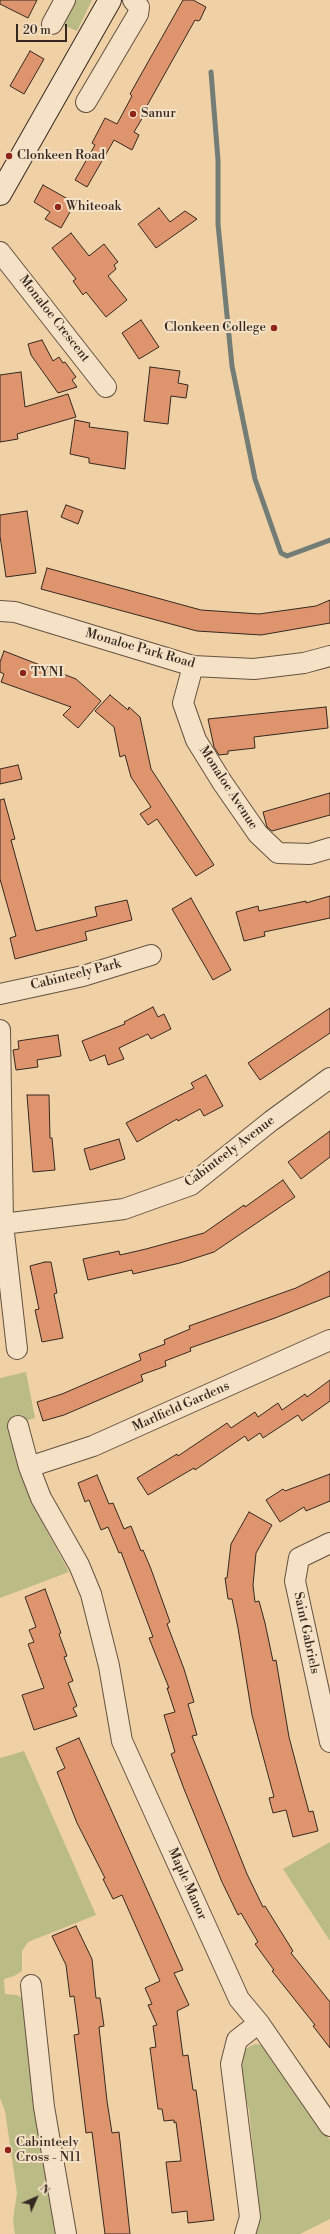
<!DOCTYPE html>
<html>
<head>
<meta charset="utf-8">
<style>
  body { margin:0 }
  #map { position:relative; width:330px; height:2234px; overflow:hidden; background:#f0d1a6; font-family:"Libre Bodoni",serif }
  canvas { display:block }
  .north { position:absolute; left:16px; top:2178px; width:40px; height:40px; -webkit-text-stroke:3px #f5e1c5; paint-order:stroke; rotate:45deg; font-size:11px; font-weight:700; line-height:16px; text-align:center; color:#352820 }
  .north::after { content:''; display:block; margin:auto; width:14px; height:18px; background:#352820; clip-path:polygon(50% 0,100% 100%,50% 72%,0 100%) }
  .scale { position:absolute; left:16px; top:24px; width:51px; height:18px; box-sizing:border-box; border:2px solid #352820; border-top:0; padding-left:5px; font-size:12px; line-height:14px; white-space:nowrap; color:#352820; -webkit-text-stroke:3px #f5e1c5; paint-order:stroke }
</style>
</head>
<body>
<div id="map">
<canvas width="330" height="2234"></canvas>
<div class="north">N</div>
<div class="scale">20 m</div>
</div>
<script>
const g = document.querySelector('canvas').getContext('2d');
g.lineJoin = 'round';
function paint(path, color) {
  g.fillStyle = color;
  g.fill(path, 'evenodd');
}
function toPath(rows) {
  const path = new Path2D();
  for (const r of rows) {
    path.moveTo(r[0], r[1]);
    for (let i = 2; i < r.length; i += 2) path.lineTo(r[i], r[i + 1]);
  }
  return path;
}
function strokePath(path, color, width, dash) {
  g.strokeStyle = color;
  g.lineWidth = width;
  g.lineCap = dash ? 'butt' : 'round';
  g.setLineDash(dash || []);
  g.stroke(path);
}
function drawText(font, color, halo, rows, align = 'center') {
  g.font = font + ' "Libre Bodoni",serif';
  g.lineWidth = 4;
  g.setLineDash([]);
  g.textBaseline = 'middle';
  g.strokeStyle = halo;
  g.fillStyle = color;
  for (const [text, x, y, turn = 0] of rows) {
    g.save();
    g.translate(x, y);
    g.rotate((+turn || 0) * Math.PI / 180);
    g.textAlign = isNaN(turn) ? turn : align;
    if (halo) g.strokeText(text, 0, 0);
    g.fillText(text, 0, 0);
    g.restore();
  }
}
paint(toPath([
  [70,0,92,0,77,31,58,23],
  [26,1372,35,1418,12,1425,19,1467,36,1511,69,1572,0,1598,0,1378],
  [24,1751,96,1915,28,1942,22,1951,22,1971,14,1976,4,1979,5,1994,17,1995,25,2000,60,2234,15,2234,13,2220,17,2193,5,2111,0,2098,0,1758],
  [330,1842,330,1941,283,1869],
  [255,2044,262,2045,270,2051,330,2140,330,2219,300,2234,256,2234,259,2213,249,2110,236,2066,243,2050]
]), '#bbbb86');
strokePath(toPath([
  [211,72,218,160,218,224,232,366,255,479,281,553,287,556,330,540]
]), '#737d76', 5);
const building = toPath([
  [0,0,37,0,28,18,0,4,0,0],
  [183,0,193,0,206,7,200,20,198,21,195,20,144,111,146,112,134,132,139,135,132,150,114,140,87,187,75,180,95,145,92,143,105,118,117,124,132,96,130,94,183,0],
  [30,51,44,59,24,94,10,86,30,51],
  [43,185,75,203,61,228,45,219,50,212,34,202,43,185],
  [159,208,170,222,185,211,197,219,156,248,138,224,159,208],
  [71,233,89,256,104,244,118,262,114,265,116,269,108,276,127,300,106,317,86,292,83,295,73,281,76,279,52,248,71,233],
  [141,320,159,347,139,359,122,333,141,320],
  [42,340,53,361,59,357,63,363,65,362,76,377,72,380,77,387,58,393,31,355,28,344,42,340],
  [150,367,180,371,178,383,188,385,186,398,171,396,168,424,144,421,150,367],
  [21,372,25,407,68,394,76,417,17,434,18,439,0,442,0,375,21,372],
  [75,420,90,423,89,427,128,432,125,469,89,463,89,458,70,454,75,420],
  [66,505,83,511,78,524,61,517,66,505],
  [27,511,36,573,6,577,0,536,0,515,27,511],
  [47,568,201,610,259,614,316,606,330,600,330,623,261,635,197,631,41,589,47,568],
  [4,651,76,679,101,701,78,728,63,715,71,707,1,682,4,674,0,672,0,662,4,651],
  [110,695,128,710,129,707,140,717,151,769,214,865,196,876,157,819,148,825,140,814,151,807,131,777,125,755,120,757,114,727,95,711,110,695],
  [326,707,328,728,254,737,255,748,228,751,228,754,219,755,214,747,208,719,326,707],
  [18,765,22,779,0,784,0,769,18,765],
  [330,793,330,815,272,831,267,827,263,812,330,793],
  [4,799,15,839,11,840,36,931,97,916,95,907,127,900,132,920,85,932,87,940,15,959,10,938,16,936,0,879,0,800,4,799],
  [330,896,330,918,264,932,265,936,244,941,236,912,258,906,259,911,306,901,306,903,330,896],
  [191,898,231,970,213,980,172,909,191,898],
  [153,1007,158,1017,164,1014,171,1029,151,1039,148,1034,119,1048,124,1059,108,1065,105,1055,90,1061,82,1041,125,1024,124,1022,153,1007],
  [330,1008,330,1033,260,1080,248,1063,330,1008],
  [58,1035,61,1056,37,1060,38,1067,16,1070,13,1050,19,1049,18,1041,58,1035],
  [206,1075,223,1106,204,1116,200,1109,178,1121,177,1119,137,1142,126,1123,194,1088,191,1083,206,1075],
  [27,1095,49,1095,50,1138,52,1138,55,1170,33,1172,27,1095],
  [330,1131,330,1157,301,1179,288,1162,330,1131],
  [119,1139,125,1159,90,1170,84,1149,119,1139],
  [283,1180,295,1197,214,1252,180,1263,133,1274,132,1270,88,1280,83,1259,119,1251,120,1255,146,1249,204,1233,244,1205,245,1207,283,1180],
  [45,1262,51,1262,57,1293,54,1294,63,1338,42,1342,35,1310,39,1309,30,1266,45,1262],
  [330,1271,330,1296,275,1318,190,1348,191,1351,165,1361,166,1366,141,1375,143,1381,64,1415,43,1421,37,1402,62,1394,141,1360,139,1354,165,1344,164,1340,190,1329,189,1326,296,1288,330,1271],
  [330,1380,330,1401,302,1421,298,1415,263,1438,260,1433,248,1441,245,1436,195,1470,194,1468,148,1495,137,1478,177,1454,178,1456,227,1423,231,1428,255,1412,258,1417,278,1403,282,1410,305,1394,307,1397,330,1380],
  [330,1474,330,1501,306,1511,304,1507,280,1522,266,1500,283,1489,285,1491,330,1474],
  [97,1475,109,1504,113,1503,124,1529,131,1526,141,1551,143,1550,151,1569,170,1622,167,1624,184,1669,194,1702,188,1704,197,1735,192,1736,247,1874,263,1907,265,1906,293,1951,291,1953,330,2002,330,2048,313,2026,315,2025,272,1971,274,1970,255,1944,258,1942,241,1913,238,1915,222,1882,184,1789,171,1754,175,1752,164,1715,175,1712,167,1688,169,1688,149,1638,153,1637,121,1552,119,1553,108,1527,101,1530,89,1500,85,1502,78,1483,97,1475],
  [249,1512,272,1525,256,1553,253,1585,255,1602,259,1601,265,1623,273,1661,276,1660,289,1737,299,1775,309,1812,313,1811,318,1831,293,1837,286,1810,273,1813,269,1798,274,1797,252,1715,238,1628,232,1599,228,1599,225,1578,227,1578,231,1544,249,1512],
  [45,1589,61,1633,59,1634,67,1656,64,1657,73,1681,68,1683,77,1706,73,1708,77,1716,34,1730,22,1695,44,1688,28,1644,34,1642,29,1630,36,1627,25,1597,45,1589],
  [79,1738,183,1970,174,1973,189,2005,177,2011,183,2056,188,2055,193,2090,196,2090,214,2220,188,2223,187,2211,172,2213,166,2162,181,2161,176,2122,174,2123,174,2120,164,2121,162,2109,158,2109,150,2048,156,2047,153,2026,157,2025,148,2005,152,2004,145,1988,160,1981,122,1895,113,1899,103,1879,105,1878,77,1823,57,1772,65,1768,56,1748,79,1738],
  [76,1926,92,1959,96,1998,100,1998,104,2026,99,2027,107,2101,112,2133,119,2132,130,2234,105,2234,92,2132,86,2133,74,2035,79,2034,74,1996,70,1997,66,1965,52,1936,76,1926]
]);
paint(building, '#de956d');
strokePath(building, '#352820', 1);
const minor = toPath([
  [52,24,65,0],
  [86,102,138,14,139,7,133,0],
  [0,252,106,387],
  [0,611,15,612,193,666,254,669,304,663,330,656],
  [193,666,183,703,196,740,222,782,258,834,278,853,310,854,330,848],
  [0,994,83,976,151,955],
  [0,1030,3,1224,17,1349],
  [3,1224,124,1209,191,1185,271,1121,330,1078],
  [18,1426,29,1467,41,1498,79,1565,91,1594,109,1666,122,1741,239,1999,259,2023,330,2126],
  [29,1467,93,1446,330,1340],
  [330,1543,299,1558,295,1581,330,1742],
  [31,1985,44,2107,66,2234],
  [245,2234,250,2217,231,2064,237,2040,259,2023]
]);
const secondary = toPath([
  [0,194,110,0]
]);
strokePath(minor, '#645242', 22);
strokePath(secondary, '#352820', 24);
strokePath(minor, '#f5e1c5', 20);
strokePath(secondary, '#f5e1c5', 22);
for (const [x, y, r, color] of [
  [133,114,4,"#8f2418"],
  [9,156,4,"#8f2418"],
  [58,207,4,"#8f2418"],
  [274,328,4,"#8f2418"],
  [23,673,4,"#8f2418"],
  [8,2150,4,"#8f2418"]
]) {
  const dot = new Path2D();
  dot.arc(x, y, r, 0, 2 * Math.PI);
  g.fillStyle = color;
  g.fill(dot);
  strokePath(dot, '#f5e1c5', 1.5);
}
drawText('13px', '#352820', '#f5e1c5', [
  ["Sanur",141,114],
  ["Clonkeen Road",17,156],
  ["Whiteoak",66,207],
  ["Clonkeen College",266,328,"right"],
  ["TYNI",31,673],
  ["Cabinteely",16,2143],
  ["Cross - N11",16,2158]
], 'left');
drawText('13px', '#352820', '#f5e1c5', [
  ["Monaloe Crescent",54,319,52],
  ["Monaloe Park Road",140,649,16],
  ["Monaloe Avenue",228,788,57],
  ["Cabinteely Park",76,975,-14],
  ["Cabinteely Avenue",230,1152,-37],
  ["Marlfield Gardens",181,1407,-24],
  ["Saint Gabriels",306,1633,78],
  ["Maple Manor",187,1884,66]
]);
</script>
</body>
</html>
